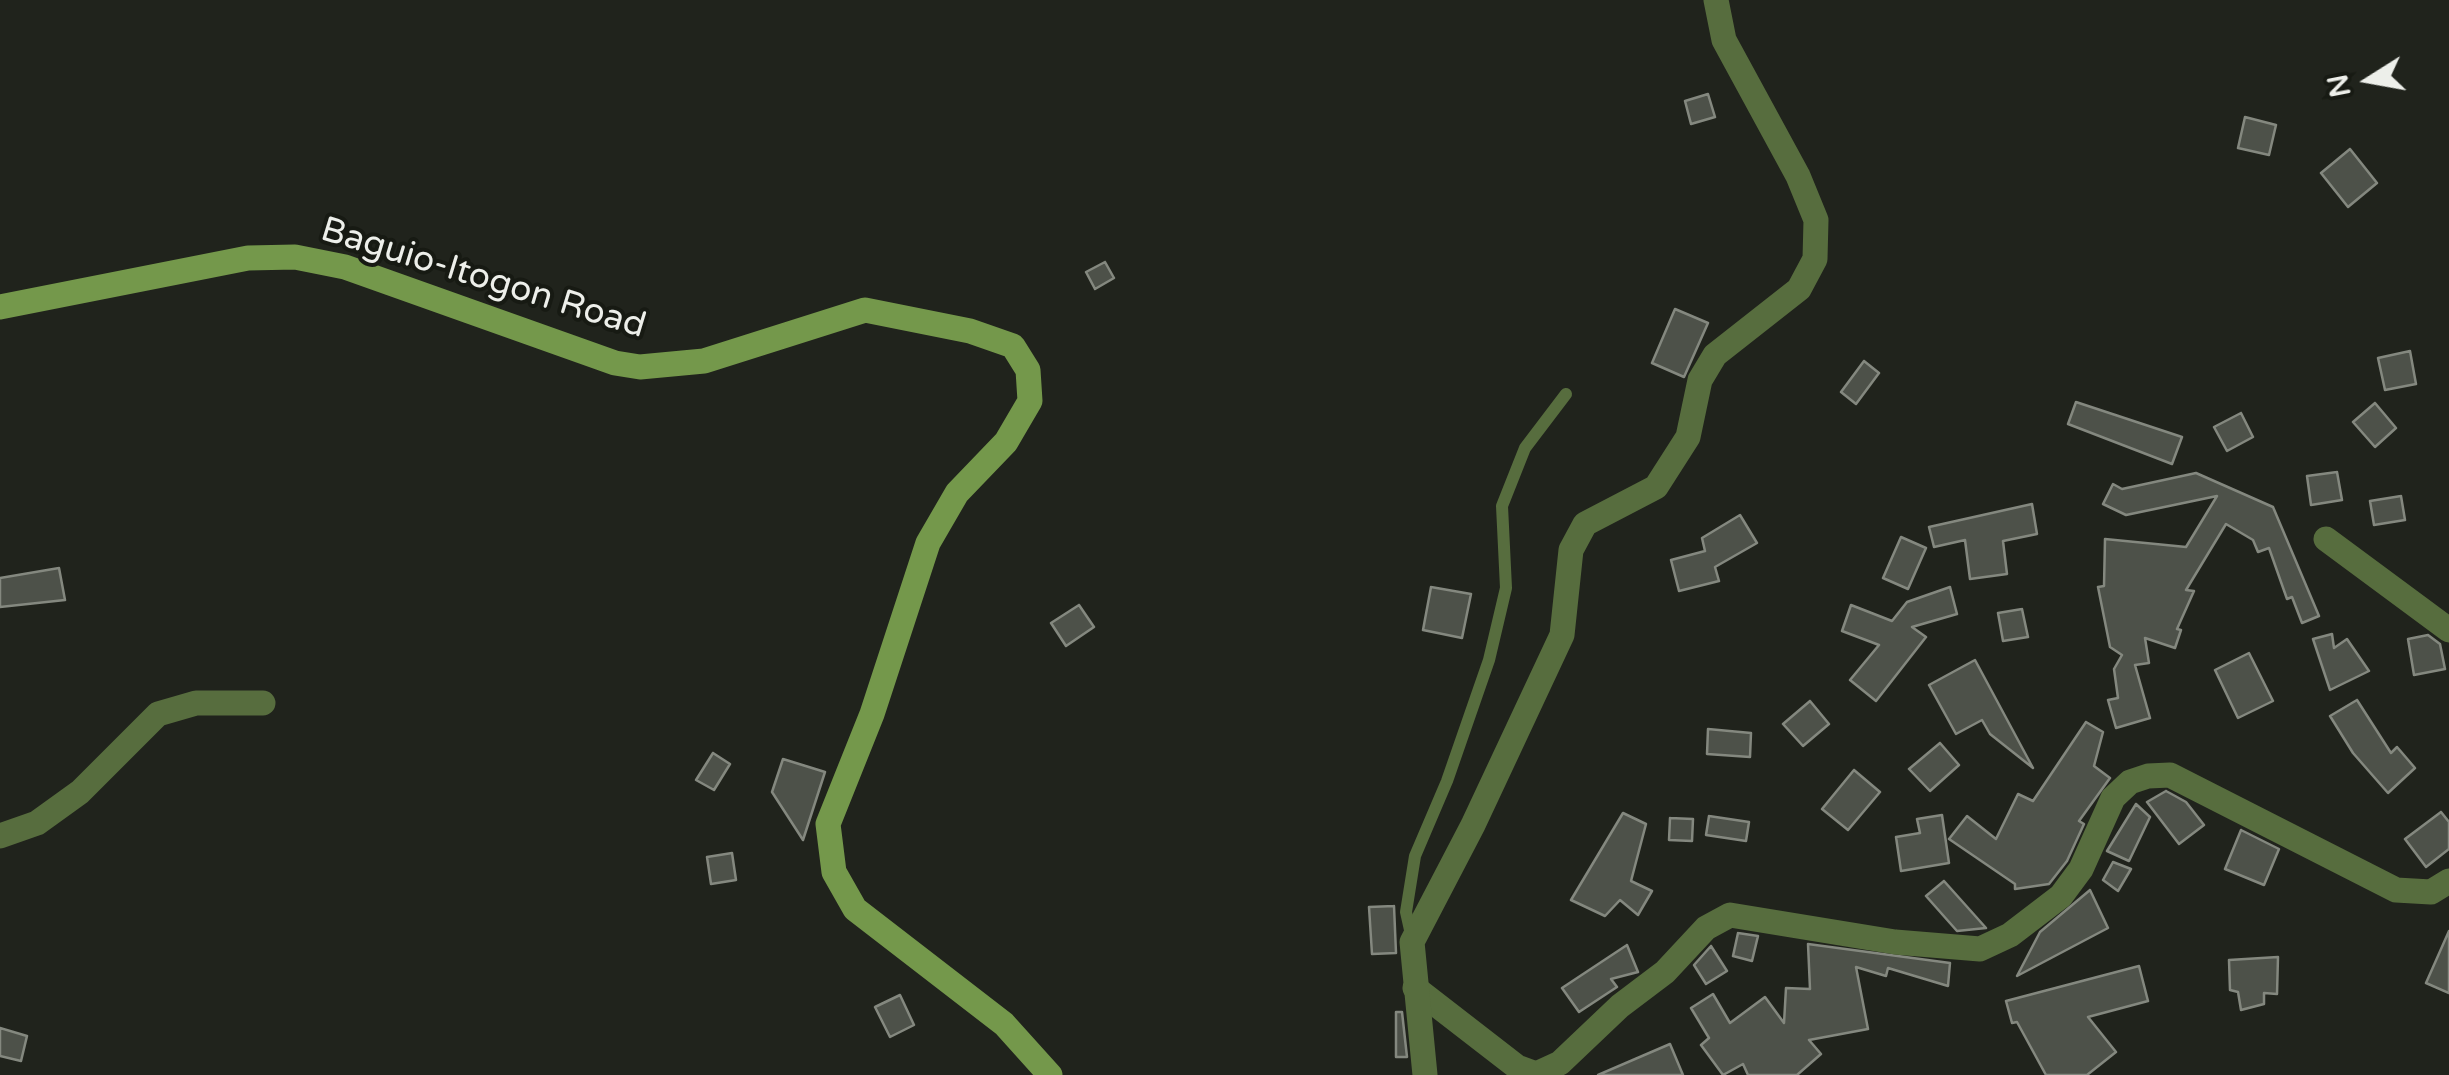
<!DOCTYPE html>
<html>
<head>
<meta charset="utf-8">
<style>
  body { margin:0 }
  #map { position:relative; width:2449px; height:1075px; overflow:hidden; background:#20231c; font-family:"Varela Round",sans-serif }
  canvas { display:block }
  .north { position:absolute; left:2319px; top:30px; width:100px; height:100px; -webkit-text-stroke:8px #171a13; paint-order:stroke; rotate:259deg; font-size:28px; font-weight:700; line-height:40px; text-align:center; color:#edefea }
  .north::after { content:''; display:block; margin:auto; width:35px; height:45px; background:#edefea; clip-path:polygon(50% 0,100% 100%,50% 72%,0 100%) }
</style>
</head>
<body>
<div id="map">
<canvas width="2449" height="1075"></canvas>
<div class="north">N</div>
</div>
<script>
const g = document.querySelector('canvas').getContext('2d');
g.lineJoin = 'round';
function paint(path, color) {
  g.fillStyle = color;
  g.fill(path, 'evenodd');
}
function toPath(rows) {
  const path = new Path2D();
  for (const r of rows) {
    path.moveTo(r[0], r[1]);
    for (let i = 2; i < r.length; i += 2) path.lineTo(r[i], r[i + 1]);
  }
  return path;
}
function strokePath(path, color, width, dash) {
  g.strokeStyle = color;
  g.lineWidth = width;
  g.lineCap = dash ? 'butt' : 'round';
  g.setLineDash(dash || []);
  g.stroke(path);
}
function drawText(font, color, halo, rows, align = 'center') {
  g.font = font + ' "Varela Round",sans-serif';
  g.lineWidth = 8;
  g.setLineDash([]);
  g.textBaseline = 'middle';
  g.strokeStyle = halo;
  g.fillStyle = color;
  for (const [text, x, y, turn = 0] of rows) {
    g.save();
    g.translate(x, y);
    g.rotate((+turn || 0) * Math.PI / 180);
    g.textAlign = isNaN(turn) ? turn : align;
    if (halo) g.strokeText(text, 0, 0);
    g.fillText(text, 0, 0);
    g.restore();
  }
}
const building = toPath([
  [1708,94,1715,117,1691,124,1685,101,1708,94],
  [2245,117,2276,125,2269,155,2238,148,2245,117],
  [2350,149,2377,183,2348,207,2321,173,2350,149],
  [1105,262,1114,278,1095,289,1086,272,1105,262],
  [1675,309,1708,323,1684,377,1652,363,1675,309],
  [2410,351,2416,384,2385,390,2378,358,2410,351],
  [1864,361,1879,373,1856,404,1841,392,1864,361],
  [2076,402,2182,437,2172,464,2068,424,2076,402],
  [2375,403,2396,428,2375,447,2353,422,2375,403],
  [2241,413,2253,437,2227,451,2214,427,2241,413],
  [2337,472,2342,500,2311,505,2307,476,2337,472],
  [2196,473,2273,507,2319,616,2302,623,2292,597,2287,599,2269,548,2258,552,2253,540,2226,524,2186,590,2194,591,2177,629,2181,630,2175,648,2145,638,2149,663,2135,665,2150,718,2116,728,2108,700,2118,698,2114,669,2122,655,2110,647,2098,587,2104,586,2105,539,2186,547,2217,496,2126,515,2103,504,2113,484,2122,489,2196,473],
  [2401,496,2405,520,2374,525,2370,501,2401,496],
  [2032,504,2037,534,2003,541,2007,574,1970,579,1965,540,1934,547,1929,527,2032,504],
  [1740,515,1757,543,1715,567,1719,581,1679,591,1671,560,1705,551,1702,538,1740,515],
  [1901,537,1926,548,1908,589,1883,578,1901,537],
  [59,568,65,600,0,607,0,578,59,568],
  [1431,587,1471,594,1462,638,1423,630,1431,587],
  [1950,587,1957,614,1912,627,1926,637,1876,701,1850,680,1879,645,1842,631,1851,605,1892,621,1907,602,1950,587],
  [1079,605,1094,627,1066,646,1051,623,1079,605],
  [2022,609,2028,637,2003,641,1998,613,2022,609],
  [2332,634,2334,648,2347,639,2369,671,2330,690,2313,639,2332,634],
  [2428,635,2440,644,2445,669,2414,675,2408,639,2428,635],
  [2249,653,2273,701,2238,718,2215,670,2249,653],
  [1975,660,2033,768,1990,734,1982,720,1956,734,1929,685,1975,660],
  [2357,700,2391,753,2397,747,2415,768,2388,793,2353,753,2330,716,2357,700],
  [1810,701,1829,724,1803,746,1783,724,1810,701],
  [2086,722,2103,732,2094,766,2110,778,2079,821,2084,824,2067,861,2049,884,2015,889,2015,884,1949,839,1967,816,1996,839,2018,794,2033,801,2086,722],
  [1708,729,1751,733,1750,757,1707,754,1708,729],
  [1940,743,1959,765,1930,791,1909,769,1940,743],
  [713,753,730,764,714,790,696,780,713,753],
  [783,759,825,772,803,840,772,792,783,759],
  [1854,770,1880,792,1848,830,1822,809,1854,770],
  [2166,791,2186,802,2204,825,2179,844,2147,802,2166,791],
  [2136,804,2150,817,2129,861,2107,851,2136,804],
  [2441,812,2449,822,2449,849,2426,867,2405,839,2441,812],
  [1623,813,1646,824,1631,881,1652,891,1638,915,1620,900,1605,916,1571,900,1623,813],
  [1942,815,1949,863,1901,871,1896,837,1920,833,1917,819,1942,815],
  [1709,816,1749,822,1746,841,1706,835,1709,816],
  [1670,818,1693,819,1692,841,1669,840,1670,818],
  [2241,830,2279,849,2264,885,2225,869,2241,830],
  [732,853,736,880,711,884,707,857,732,853],
  [2113,862,2131,869,2118,891,2103,880,2113,862],
  [1944,881,1986,928,1957,931,1926,896,1944,881],
  [2090,890,2108,928,2017,976,2040,932,2090,890],
  [1394,906,1396,953,1372,954,1369,907,1394,906],
  [2449,931,2449,993,2426,983,2449,931],
  [1738,933,1758,936,1752,961,1733,956,1738,933],
  [1808,944,1950,963,1948,986,1888,968,1886,976,1856,967,1868,1029,1809,1040,1821,1054,1797,1075,1748,1075,1743,1064,1723,1075,1701,1045,1709,1038,1691,1008,1713,994,1730,1023,1765,997,1784,1023,1786,988,1810,989,1808,944],
  [1627,945,1638,972,1611,979,1617,987,1579,1012,1562,988,1627,945],
  [1711,946,1727,971,1706,984,1694,965,1711,946],
  [2278,957,2277,994,2264,993,2264,1004,2241,1010,2238,992,2230,990,2229,960,2278,957],
  [2139,966,2148,1001,2088,1017,2116,1052,2087,1075,2046,1075,2017,1022,2012,1023,2006,1001,2139,966],
  [900,995,914,1025,890,1037,875,1007,900,995],
  [1396,1012,1402,1012,1407,1057,1396,1057,1396,1012],
  [0,1028,27,1036,21,1061,0,1056,0,1028],
  [1670,1044,1683,1075,1598,1075,1670,1044]
]);
paint(building, '#4d5149');
strokePath(building, '#84887f', 2.5);
strokePath(toPath([
  [1412,939,1406,912,1415,856,1447,781,1489,660,1506,588,1502,506,1525,448,1566,394]
]), '#576d3e', 12);
strokePath(toPath([
  [2326,539,2449,630],
  [0,836,37,823,80,792,158,714,196,703,263,703],
  [1415,988,1517,1067,1536,1074,1560,1063,1620,1006,1665,972,1706,928,1730,915,1895,942,1980,949,2010,935,2061,896,2081,869,2113,798,2130,782,2148,776,2170,775,2396,890,2431,892,2449,881]
]), '#576d3e', 25);
strokePath(toPath([
  [1425,1075,1412,942,1473,825,1562,635,1571,550,1585,524,1656,487,1688,437,1700,380,1715,355,1799,289,1815,259,1816,220,1798,176,1724,40,1716,0]
]), '#576d3e', 25);
strokePath(toPath([
  [0,307,248,258,295,257,345,267,615,363,640,367,704,361,865,310,970,331,1013,346,1028,370,1030,401,1006,442,957,493,928,543,872,714,828,824,834,872,855,909,1004,1024,1050,1075]
]), '#74984b', 25);
drawText('35px', '#edefea', '#171a13', [
  ["Baguio-Itogon Road",483,279,17]
]);
</script>
</body>
</html>
